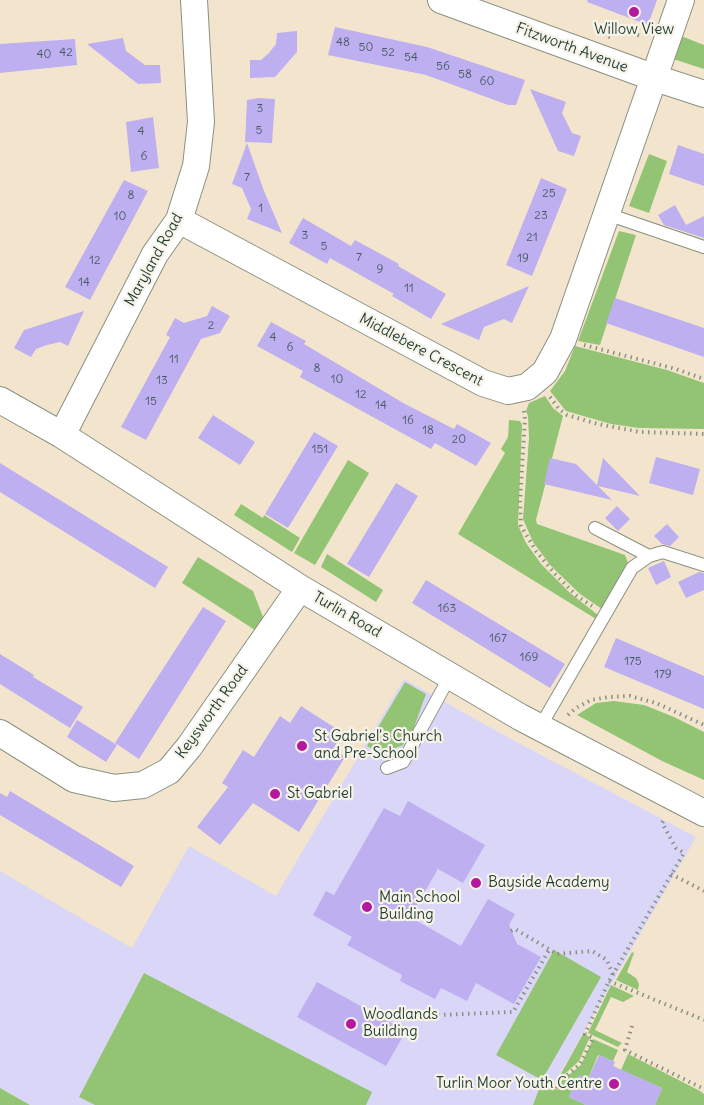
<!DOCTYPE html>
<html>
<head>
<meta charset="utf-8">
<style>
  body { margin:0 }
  canvas { display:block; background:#f3e5cd }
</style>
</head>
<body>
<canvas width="704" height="1105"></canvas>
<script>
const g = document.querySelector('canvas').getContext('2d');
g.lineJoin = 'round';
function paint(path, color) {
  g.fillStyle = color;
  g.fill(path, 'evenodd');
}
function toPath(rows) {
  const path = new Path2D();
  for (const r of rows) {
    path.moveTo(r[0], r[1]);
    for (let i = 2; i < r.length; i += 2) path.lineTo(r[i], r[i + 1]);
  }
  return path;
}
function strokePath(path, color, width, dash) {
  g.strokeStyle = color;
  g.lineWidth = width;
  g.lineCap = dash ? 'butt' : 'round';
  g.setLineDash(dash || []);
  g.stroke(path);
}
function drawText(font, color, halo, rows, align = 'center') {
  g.font = font + ' Delius,sans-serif';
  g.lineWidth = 4.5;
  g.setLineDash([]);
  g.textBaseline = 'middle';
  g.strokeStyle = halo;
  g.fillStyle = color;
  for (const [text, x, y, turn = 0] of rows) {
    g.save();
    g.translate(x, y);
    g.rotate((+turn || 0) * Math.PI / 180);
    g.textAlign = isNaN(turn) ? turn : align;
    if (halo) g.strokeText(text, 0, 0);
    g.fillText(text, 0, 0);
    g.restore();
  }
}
paint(toPath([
  [404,679,509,738,696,837,542,1105,30,1105,0,1088,0,871,132,948,189,846,276,896]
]), '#dad6f7');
paint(toPath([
  [681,36,704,45,704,69,670,58],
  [649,154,667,161,649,213,629,206],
  [619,231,636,235,600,345,578,341],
  [575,346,667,370,704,383,704,429,639,428,611,424,566,411,550,391,565,371],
  [545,396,553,408,563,416,536,520,537,524,625,555,628,563,602,609,580,594,551,566,533,542,523,519,529,438,528,416,526,411,529,403],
  [509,420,520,421,522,425,518,525,526,543,542,565,570,593,598,615,596,619,458,534,505,453,501,449,508,437],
  [348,460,369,473,315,565,294,553],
  [241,504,263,518,264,515,300,538,292,552,234,515],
  [327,554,383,590,376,602,321,567],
  [198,557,253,591,263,617,255,630,182,583],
  [405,682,426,694,413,730,403,745,393,749,378,752,367,746],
  [614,701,644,705,674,717,704,732,704,780,662,761,577,715,596,703],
  [554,950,601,977,542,1080,496,1055],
  [632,952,634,953,627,972,636,978,639,984,638,990,616,980],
  [144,973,372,1092,366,1105,95,1105,79,1097],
  [611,985,634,996,623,1002,611,997,595,1030,622,1043,618,1047,588,1033],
  [583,1034,590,1037,579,1061,557,1081],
  [593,1039,618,1050,613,1061,598,1055,588,1079,579,1076,569,1097,586,1105,533,1105,539,1089,545,1084,557,1090,559,1083,581,1065],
  [628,1054,700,1091,704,1094,704,1105,655,1105,662,1088,621,1070],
  [0,1088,30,1105,0,1105]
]), '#93c474');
paint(toPath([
  [588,0,657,0,648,25,587,2],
  [335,27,427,47,525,80,516,105,508,105,426,75,328,55],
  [297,31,297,52,275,77,250,78,250,60,261,60,269,53,276,44,277,33],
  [123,38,126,51,145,65,160,65,161,83,138,84,87,44],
  [75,39,77,65,0,73,0,44],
  [530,89,566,102,562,113,572,133,581,136,574,156,558,151],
  [259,98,275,99,272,143,245,142,247,100],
  [153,117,159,168,131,172,126,122],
  [247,143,264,191,282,233,247,219,251,209,242,188,232,184],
  [678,145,704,154,704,186,669,174],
  [541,178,567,189,532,276,506,265],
  [124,180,148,191,90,300,65,287],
  [675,205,686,225,704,216,704,238,664,225,658,215],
  [303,218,351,246,355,240,399,264,398,266,446,294,431,319,392,296,394,294,330,258,327,264,289,243],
  [529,286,512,323,504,319,484,327,479,340,441,324],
  [615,298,704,328,704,357,606,323],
  [212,306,230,316,220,333,201,339,146,440,121,427,170,337,166,335,175,318,184,323,207,316],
  [84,311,68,346,60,342,47,345,36,349,31,357,14,348,24,330],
  [271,322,306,341,304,344,405,404,454,429,457,424,491,443,476,466,435,443,431,449,300,377,303,371,257,346],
  [213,415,255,442,240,465,198,438],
  [314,432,338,446,288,528,265,514],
  [656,457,700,469,693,495,649,483],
  [550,458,576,464,597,485,603,458,640,496,598,486,612,500,544,484],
  [0,463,168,567,155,588,0,492],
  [396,483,418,496,369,577,347,564],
  [617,506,630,519,618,531,605,518],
  [667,524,679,537,670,546,662,544,654,536],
  [664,561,671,577,656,585,648,568],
  [699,572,704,573,704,590,686,598,678,582],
  [426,580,565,664,550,688,412,603],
  [203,607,226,621,139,759,115,743],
  [616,638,704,676,704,709,604,667],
  [0,654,34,675,33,677,83,707,70,728,0,684],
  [301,706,343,733,333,749,345,757,299,832,253,803,220,845,197,827,228,787,222,783,243,750,254,757,280,716,290,723],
  [77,720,117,745,106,762,67,737],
  [10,791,134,866,121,887,0,815,0,793,7,797],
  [408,801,485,845,463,883,438,869,410,917,461,946,488,899,515,914,509,925,517,944,541,957,514,1004,476,983,467,1001,441,988,435,999,400,981,402,975,347,945,352,937,313,915,326,891,334,895,384,808,400,816],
  [317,982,406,1031,386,1066,297,1017],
  [599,1055,615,1062,613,1066,662,1088,655,1105,586,1105,569,1097,579,1075,588,1079]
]), '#beaff0');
const lane = toPath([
  [607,214,704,247],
  [595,528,649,556],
  [540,727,632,568,649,556,663,552,704,565],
  [387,768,403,762,450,676]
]);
const street = toPath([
  [441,0,655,78,704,94],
  [179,220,483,383,508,391,527,387,545,372,563,339,681,0],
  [0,400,62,435,300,588,520,717,704,813],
  [62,435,155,254,179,220,196,166,201,122,194,0],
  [0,733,74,779,114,788,143,785,169,771,189,747,300,588]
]);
strokePath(lane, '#899180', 14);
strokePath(street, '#899180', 28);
strokePath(toPath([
  [610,37,607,36,611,26,643,37],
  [584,345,676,369,704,379],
  [550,397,559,409,567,415,598,424,640,432,704,434],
  [524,411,525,419,520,501,521,526,536,551,554,573,577,596,592,606],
  [568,715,576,708,591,700,609,697,630,696,656,703,704,725],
  [671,874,704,891],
  [511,931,515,929,557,954,592,951,607,960,613,975],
  [609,981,704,1020],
  [414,1016,513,1012,549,950],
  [632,1026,625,1050,704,1089],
  [555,1088,558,1083,580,1064,593,1038,585,1034,609,981,684,853,676,848,662,823,665,818]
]), '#899180', 4, [1.5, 4.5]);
strokePath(lane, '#fff', 12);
strokePath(street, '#fff', 26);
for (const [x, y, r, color] of [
  [634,12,6,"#b5179e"],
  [302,746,6,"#b5179e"],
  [275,794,6,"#b5179e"],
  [476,883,6,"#b5179e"],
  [367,907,6,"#b5179e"],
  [351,1024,6,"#b5179e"],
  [614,1084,6,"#b5179e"]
]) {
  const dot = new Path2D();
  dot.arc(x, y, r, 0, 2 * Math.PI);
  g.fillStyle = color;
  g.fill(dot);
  strokePath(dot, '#f7f3e8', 2);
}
drawText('12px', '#475a63', null, [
  ["48",343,43],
  ["50",366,48],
  ["42",66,53],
  ["52",388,53],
  ["40",44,55],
  ["54",411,58],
  ["56",443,67],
  ["58",465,75],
  ["60",487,82],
  ["3",260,109],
  ["5",259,131],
  ["4",141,132],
  ["6",144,157],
  ["7",247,178],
  ["25",549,194],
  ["8",131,196],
  ["1",261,209],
  ["23",541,216],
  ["10",120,217],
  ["3",305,236],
  ["21",532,238],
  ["5",324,247],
  ["7",359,258],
  ["19",523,259],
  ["12",95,261],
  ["9",380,270],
  ["14",84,283],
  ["11",409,289],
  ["2",211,326],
  ["4",273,338],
  ["6",290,348],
  ["11",174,360],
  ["8",317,369],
  ["10",337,380],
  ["13",162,381],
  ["12",361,395],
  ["15",151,402],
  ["14",381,406],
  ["16",408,421],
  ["18",428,431],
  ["20",459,440],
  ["151",320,450],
  ["163",447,609],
  ["167",498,639],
  ["169",529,658],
  ["175",633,662],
  ["179",663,675]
]);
drawText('15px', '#1f3d34', '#f7f3e8', [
  ["Willow View",634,30,"center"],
  ["St Gabriel's Church",314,737],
  ["and Pre-School",314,754],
  ["St Gabriel",287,794],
  ["Bayside Academy",488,883],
  ["Main School",379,898],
  ["Building",379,915],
  ["Woodlands",363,1015],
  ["Building",363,1032],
  ["Turlin Moor Youth Centre",602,1084,"right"]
], 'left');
drawText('15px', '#1f3d34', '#f7f3e8', [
  ["Fitzworth Avenue",572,48,20],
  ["Maryland Road",154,260,-61],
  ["Middlebere Crescent",421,350,28],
  ["Turlin Road",347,615,30],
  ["Keysworth Road",212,712,-54]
]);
</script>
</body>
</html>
